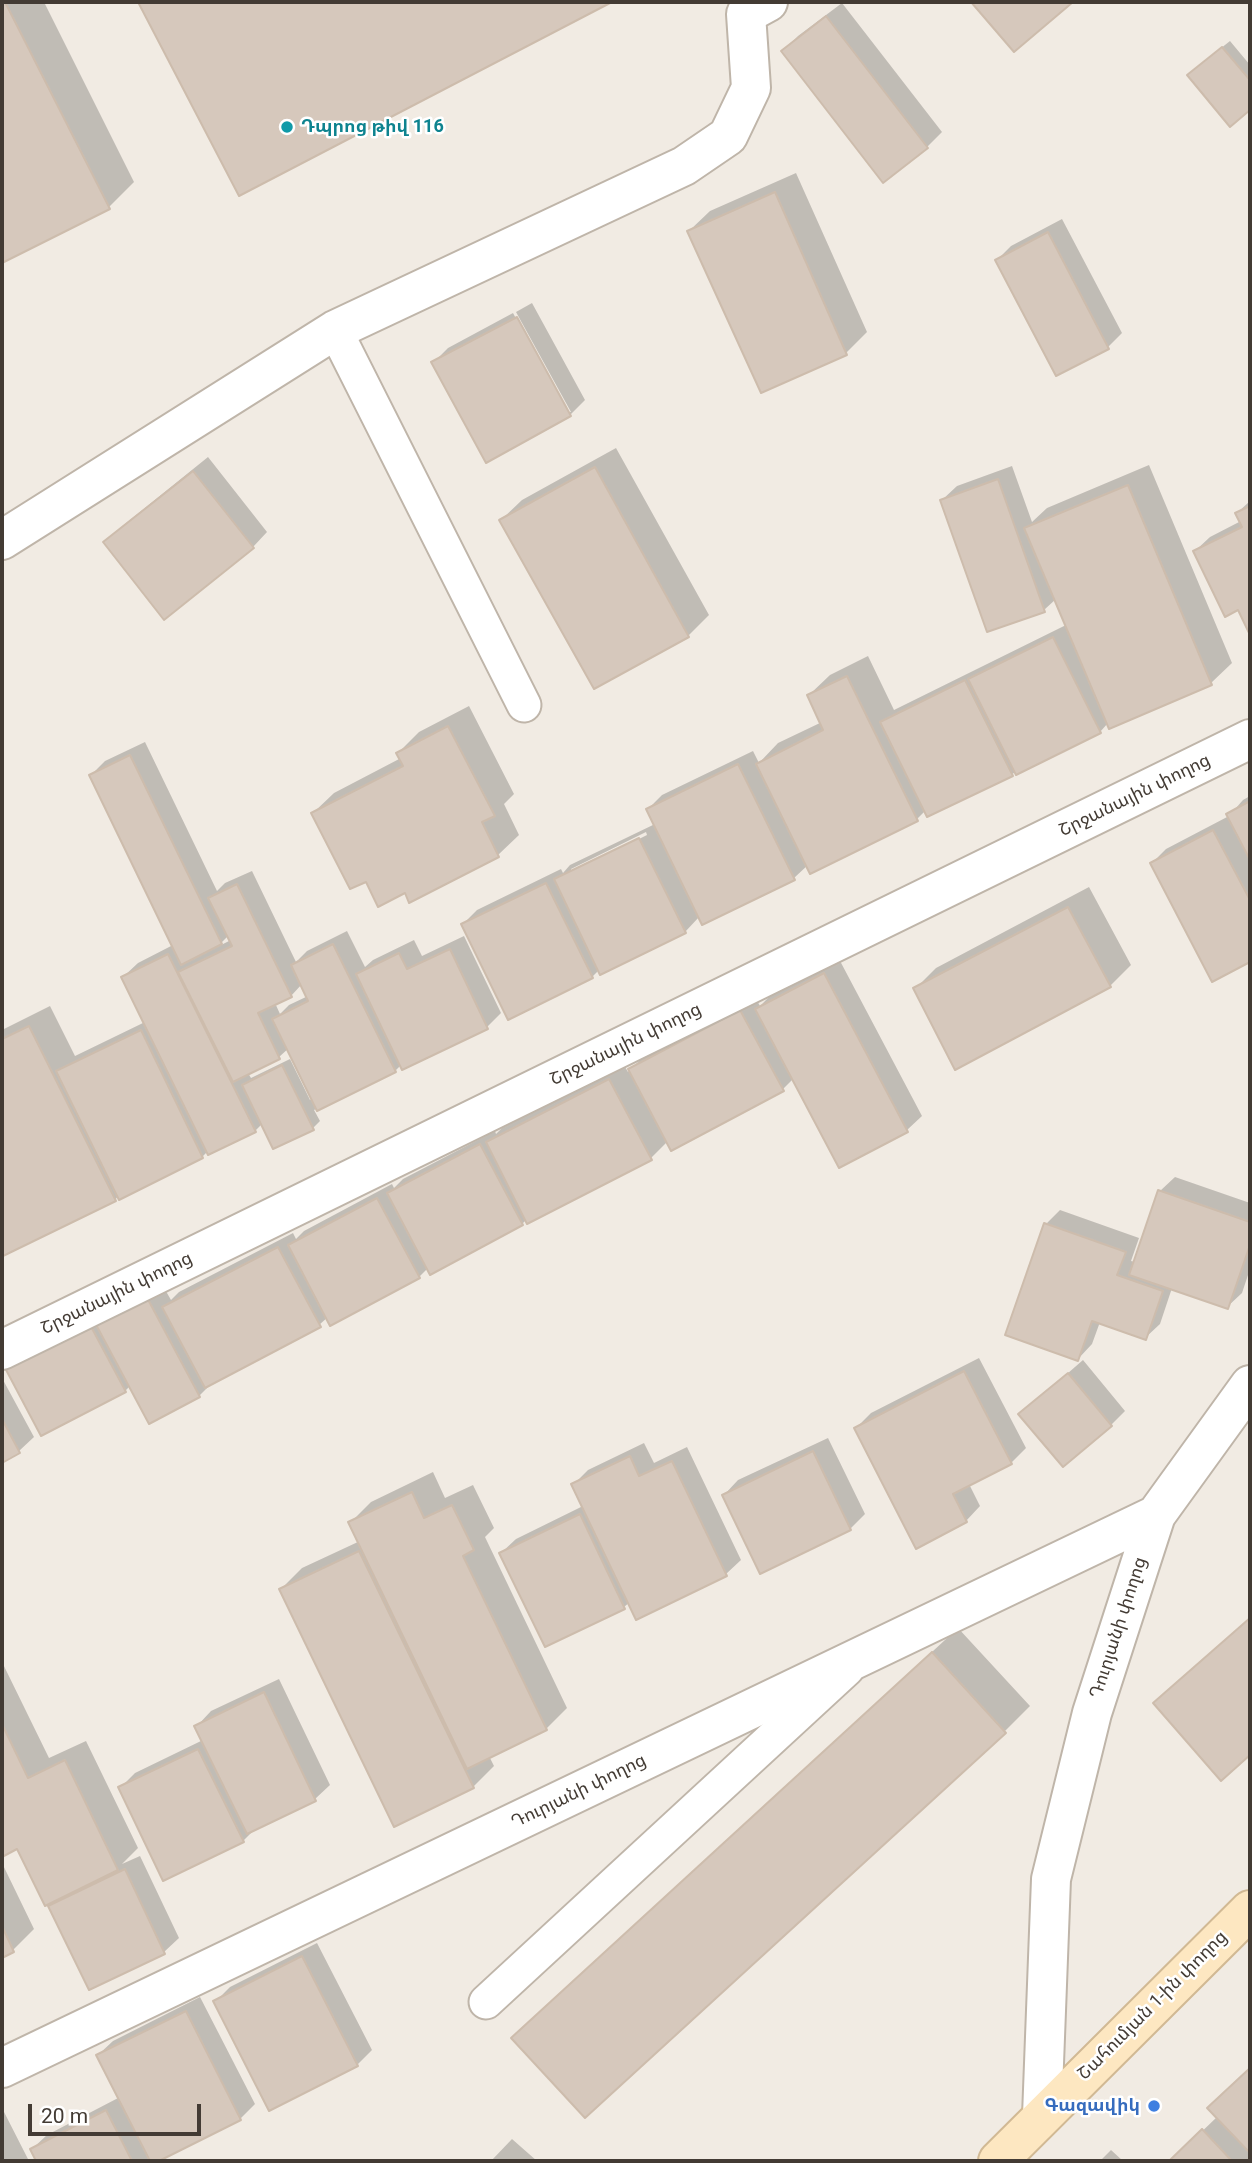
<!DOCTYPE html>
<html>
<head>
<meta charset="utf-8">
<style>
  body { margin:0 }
  #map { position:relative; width:1252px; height:2163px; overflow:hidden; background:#f1ebe3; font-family:Roboto,sans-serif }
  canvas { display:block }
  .frame { position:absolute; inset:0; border:4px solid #433b34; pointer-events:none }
  .scale { position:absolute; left:28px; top:2104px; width:173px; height:32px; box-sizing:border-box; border:4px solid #433b34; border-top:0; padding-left:9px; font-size:21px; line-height:24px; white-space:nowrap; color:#433b34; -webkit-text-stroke:5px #fff; paint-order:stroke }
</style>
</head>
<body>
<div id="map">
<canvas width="1252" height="2163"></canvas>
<div class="frame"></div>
<div class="scale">20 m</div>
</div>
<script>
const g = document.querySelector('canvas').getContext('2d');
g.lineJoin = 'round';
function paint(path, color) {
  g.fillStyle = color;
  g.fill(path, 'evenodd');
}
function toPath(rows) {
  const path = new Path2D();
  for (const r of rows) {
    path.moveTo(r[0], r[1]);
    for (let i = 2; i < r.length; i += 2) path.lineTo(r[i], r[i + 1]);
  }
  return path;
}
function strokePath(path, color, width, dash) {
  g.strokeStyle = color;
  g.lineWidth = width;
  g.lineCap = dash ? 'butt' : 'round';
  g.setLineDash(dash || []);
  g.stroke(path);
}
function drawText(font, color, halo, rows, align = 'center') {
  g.font = font + ' Roboto,"Noto Sans Armenian",sans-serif';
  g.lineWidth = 5;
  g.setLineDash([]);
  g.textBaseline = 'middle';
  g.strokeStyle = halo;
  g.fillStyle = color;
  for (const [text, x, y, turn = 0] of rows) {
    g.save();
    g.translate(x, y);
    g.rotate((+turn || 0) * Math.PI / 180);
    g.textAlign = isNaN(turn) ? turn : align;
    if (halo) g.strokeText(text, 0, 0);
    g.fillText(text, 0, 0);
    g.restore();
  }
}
paint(toPath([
  [2,2,44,2,134,182,109,207,2,261],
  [140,2,609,2,240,193],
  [842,3,942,132,927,147,783,51,798,36],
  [1230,41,1250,65,1250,108,1230,124,1196,68],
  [796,173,867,332,846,353,689,231,710,211],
  [1062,219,1122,333,1108,347,997,260,1011,246],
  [532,303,585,400,570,415,433,363,448,348,513,313,567,412,571,412,516,312],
  [616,448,709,615,688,636,501,520,522,500],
  [208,457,267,532,253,547,105,542,120,528],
  [1149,465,1232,663,1211,683,1108,723,1100,732,1012,774,926,810,917,819,808,865,794,878,703,923,700,916,685,932,599,970,592,977,509,1017,463,924,477,910,561,869,563,873,570,865,655,824,648,809,662,795,753,751,759,763,778,743,822,722,809,695,830,675,868,656,894,710,1066,625,1056,599,1044,610,942,500,957,486,1012,466,1032,522,1047,508],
  [646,832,647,835,571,873,571,869],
  [1250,501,1250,631,1239,608,1195,551,1210,537,1241,521,1237,513],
  [469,706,514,794,504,804,519,835,498,855,410,901,405,891,366,880,313,813,334,793,401,758,398,753,419,732],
  [145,742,217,891,225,883,252,871,296,962,307,951,347,931,365,967,373,960,414,940,422,956,464,936,501,1013,487,1027,402,1064,395,1071,314,1110,320,1121,313,1128,263,1123,255,1131,208,1151,202,1157,119,1195,115,1200,4,1253,2,1251,2,1030,50,1006,75,1056,145,1022,123,977,138,963,173,945,91,775,105,761],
  [229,935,231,940,217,947],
  [302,984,308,996,289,1005,280,1014,275,1003,291,996],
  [289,1048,313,1099,310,1100,290,1059,251,1078,248,1073,279,1057],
  [1250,796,1250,960,1213,979,1152,863,1166,849,1229,816,1243,800],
  [1089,887,1131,965,1110,986,915,989,936,968],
  [839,959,922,1116,907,1130,840,1166,793,1079,782,1090,668,1141,651,1158,527,1219,522,1224,428,1268,419,1277,328,1317,319,1325,213,1382,199,1396,130,1386,125,1391,6,1366,159,1279,171,1300,179,1292,293,1233,296,1239,304,1231,392,1184,394,1188,403,1179,495,1131,496,1134,502,1128,624,1065,628,1072,645,1055,755,997,760,1006,771,995],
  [1175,1177,1250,1203,1250,1269,1242,1293,1227,1307,1172,1288,1160,1324,1145,1338,1100,1322,1092,1344,1078,1359,1046,1224,1060,1210,1139,1238,1131,1261,1135,1262,1160,1191],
  [979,1358,1026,1448,1011,1463,969,1484,980,1506,966,1521,856,1428,871,1413],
  [1083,1360,1125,1411,1111,1425,1021,1414],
  [2,1378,34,1437,19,1451,2,1461],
  [828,1438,865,1514,850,1529,724,1495,738,1480],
  [644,1443,654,1463,687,1447,741,1560,726,1574,637,1617,630,1602,624,1607,546,1645,501,1553,516,1539,583,1506,573,1485,588,1470],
  [433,1472,445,1498,473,1485,494,1528,485,1537,567,1708,546,1729,489,1756,494,1766,473,1787,281,1589,302,1568,360,1541,351,1522,371,1502],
  [1250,1618,1250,1753,1221,1778,1177,1683],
  [958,1628,1030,1706,1004,1732,513,2038],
  [2,1662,49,1758,86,1741,138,1848,122,1864,140,1856,179,1938,164,1952,89,1988,50,1907,58,1898,18,1847,2,1855],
  [279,1679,330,1785,315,1799,256,1828,243,1841,120,1788,135,1773,203,1740,197,1726,211,1711],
  [2,1863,34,1929,13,1950,2,1956],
  [317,1943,372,2050,357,2065,215,2002,230,1987],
  [200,1997,255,2104,240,2119,156,2161,38,2161,32,2149,47,2135,120,2097,98,2055,113,2041],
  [1250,2069,1250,2161,1171,2161,1217,2117,1224,2094],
  [2,2108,29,2161,2,2161],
  [512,2139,537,2161,491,2161],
  [1111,2150,1123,2161,1100,2161]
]), '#0003');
const building = toPath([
  [2,2,5,2,110,209,2,263,2,2],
  [138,2,612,2,239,196,138,2],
  [971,2,1073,2,1014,52,971,2],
  [826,16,928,148,883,183,781,51,826,16],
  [1222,47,1250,80,1250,110,1230,127,1187,75,1222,47],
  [775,192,847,355,761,393,687,231,775,192],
  [1048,232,1109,349,1056,376,995,260,1048,232],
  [517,317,571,416,486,463,431,362,517,317],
  [595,467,689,637,594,689,499,520,595,467],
  [193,471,254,548,164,620,103,542,193,471],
  [998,479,1045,612,987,632,940,500,998,479],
  [1128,485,1212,685,1109,729,1024,528,1128,485],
  [1250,506,1250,635,1238,610,1225,617,1193,551,1242,527,1235,513,1250,506],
  [1053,637,1101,733,1016,775,968,679,1053,637],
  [847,676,918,821,810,874,756,764,823,730,807,695,847,676],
  [965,680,1013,776,927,817,880,722,965,680],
  [448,726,495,816,482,822,499,857,409,903,405,893,378,907,366,882,350,889,311,813,403,766,396,753,448,726],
  [130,755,222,944,181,965,89,775,130,755],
  [738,764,795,880,702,925,646,809,738,764],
  [1250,801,1250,860,1226,814,1250,801],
  [1213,830,1250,900,1250,962,1212,982,1150,863,1213,830],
  [639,838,686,933,600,975,554,879,639,838],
  [546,883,593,978,508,1020,461,924,546,883],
  [237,884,292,997,258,1013,280,1059,233,1082,178,972,232,946,208,898,237,884],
  [1068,907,1111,987,955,1070,913,988,1068,907],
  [333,944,396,1072,317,1111,272,1019,308,1001,291,965,333,944],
  [450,949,488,1029,402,1070,356,974,399,953,407,969,450,949],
  [168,954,256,1132,208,1155,121,977,168,954],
  [824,973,908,1132,839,1168,755,1009,824,973],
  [740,1010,784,1091,671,1151,628,1069,740,1010],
  [29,1026,116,1201,3,1256,2,1039,29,1026],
  [141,1030,203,1158,119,1200,56,1071,141,1030],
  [282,1065,314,1130,273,1149,242,1085,282,1065],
  [609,1079,652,1160,527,1224,486,1142,609,1079],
  [480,1144,523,1225,430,1275,387,1193,480,1144],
  [1158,1190,1250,1222,1250,1245,1228,1309,1129,1275,1158,1190],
  [377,1198,420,1278,330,1326,288,1245,377,1198],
  [1044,1223,1126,1252,1117,1275,1163,1291,1146,1340,1092,1321,1078,1361,1005,1335,1044,1223],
  [278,1247,321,1327,205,1388,162,1307,278,1247],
  [144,1292,200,1397,149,1424,93,1319,144,1292],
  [88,1321,126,1392,41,1436,4,1366,88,1321],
  [964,1371,1012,1464,953,1494,967,1522,916,1549,854,1428,964,1371],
  [1068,1373,1112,1426,1063,1467,1018,1414,1068,1373],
  [2,1419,20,1453,2,1463,2,1419],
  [813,1451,851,1530,760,1574,722,1495,813,1451],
  [630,1456,639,1476,672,1461,727,1576,636,1620,571,1484,630,1456],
  [412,1492,424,1518,452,1505,474,1550,463,1556,547,1730,467,1769,348,1522,412,1492],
  [580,1514,625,1609,545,1647,499,1553,580,1514],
  [359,1551,474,1788,394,1827,279,1589,359,1551],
  [1250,1618,1250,1755,1221,1781,1153,1703,1250,1618],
  [932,1652,1006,1733,585,2118,511,2038,932,1652],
  [264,1692,316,1801,247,1834,194,1726,264,1692],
  [2,1724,28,1778,65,1760,118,1870,45,1906,17,1849,2,1857,2,1724],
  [198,1749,244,1842,163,1881,118,1787,198,1749],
  [125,1869,165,1954,89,1990,48,1906,125,1869],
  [2,1926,14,1952,2,1958,2,1926],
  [302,1956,358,2066,269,2111,213,2001,302,1956],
  [186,2011,241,2120,159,2161,150,2161,96,2055,186,2011],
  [1250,2068,1250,2153,1207,2108,1250,2068],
  [106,2110,132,2161,36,2161,30,2149,106,2110],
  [1202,2129,1232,2161,1169,2161,1202,2129]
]);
paint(building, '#d6c8bc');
strokePath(building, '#cdbcac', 2);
const lane = toPath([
  [335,330,524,705],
  [486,2002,847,1669]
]);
const street = toPath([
  [2,540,335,330,684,166,728,136,751,88,746,14,768,2],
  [2,1350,1250,739],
  [2,2068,1156,1515],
  [1042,2116,1051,1879,1092,1713,1156,1515,1250,1385]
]);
const secondary = toPath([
  [998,2161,1250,1910]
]);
strokePath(lane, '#bfb5a9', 37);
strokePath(street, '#bfb5a9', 42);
strokePath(secondary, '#d1b994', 42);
strokePath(lane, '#fff', 33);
strokePath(street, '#fff', 38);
strokePath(secondary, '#fde7c1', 38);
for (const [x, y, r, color] of [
  [287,127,7,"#0f9aa8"],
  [1154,2106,7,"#3f7fe0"]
]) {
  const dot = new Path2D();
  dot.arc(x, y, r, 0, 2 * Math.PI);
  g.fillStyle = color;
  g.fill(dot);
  strokePath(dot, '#fff', 2.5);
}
drawText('bold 18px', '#0d838f', '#fff', [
  ["Դպրոց թիվ 116",301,127]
], 'left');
drawText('18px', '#433b34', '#fff', [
  ["Շրջանային փողոց",1135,796,-26],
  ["Շրջանային փողոց",626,1045,-26],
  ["Շրջանային փողոց",117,1294,-26],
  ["Դուրյանի փողոց",1119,1628,-72],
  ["Դուրյանի փողոց",579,1792,-26],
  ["Շահումյան 1-ին փողոց",1153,2006,-45]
]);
drawText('bold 18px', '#366cbe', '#fff', [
  ["Գազավիկ",1140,2106]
], 'right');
</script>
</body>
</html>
